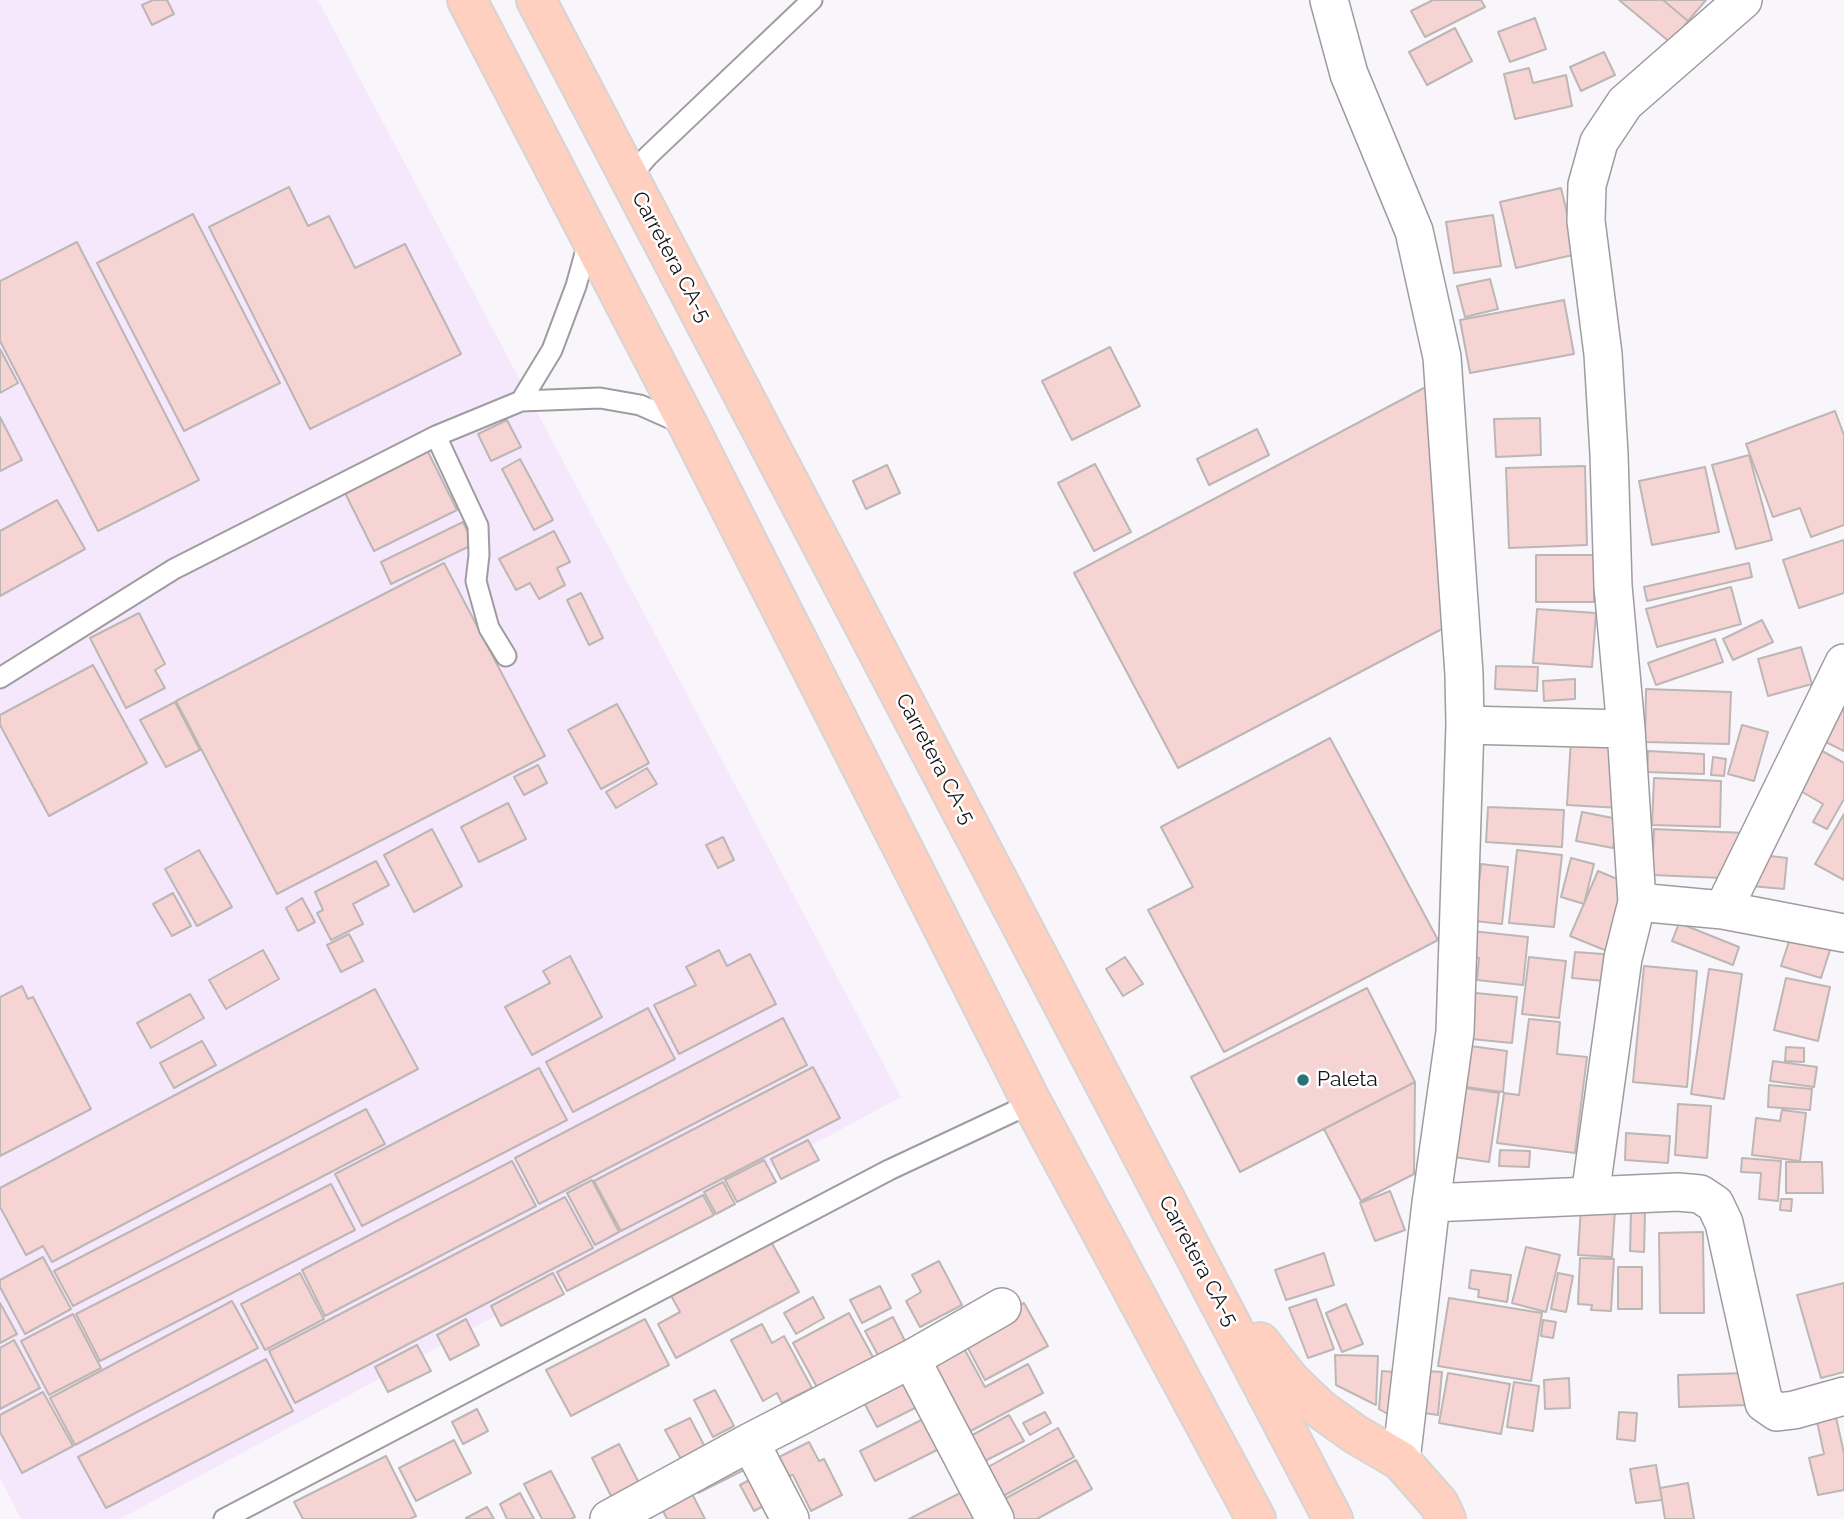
<!DOCTYPE html>
<html>
<head>
<meta charset="utf-8">
<style>
  body { margin:0 }
  canvas { display:block; background:#f9f6fb }
</style>
</head>
<body>
<canvas width="1844" height="1519"></canvas>
<script>
const g = document.querySelector('canvas').getContext('2d');
g.lineJoin = 'round';
function paint(path, color) {
  g.fillStyle = color;
  g.fill(path, 'evenodd');
}
function toPath(rows) {
  const path = new Path2D();
  for (const r of rows) {
    path.moveTo(r[0], r[1]);
    for (let i = 2; i < r.length; i += 2) path.lineTo(r[i], r[i + 1]);
  }
  return path;
}
function strokePath(path, color, width, dash) {
  g.strokeStyle = color;
  g.lineWidth = width;
  g.lineCap = dash ? 'butt' : 'round';
  g.setLineDash(dash || []);
  g.stroke(path);
}
function drawText(font, color, halo, rows, align = 'center') {
  g.font = font + ' Raleway,sans-serif';
  g.lineWidth = 5;
  g.setLineDash([]);
  g.textBaseline = 'middle';
  g.strokeStyle = halo;
  g.fillStyle = color;
  for (const [text, x, y, turn = 0] of rows) {
    g.save();
    g.translate(x, y);
    g.rotate((+turn || 0) * Math.PI / 180);
    g.textAlign = isNaN(turn) ? turn : align;
    if (halo) g.strokeText(text, 0, 0);
    g.fillText(text, 0, 0);
    g.restore();
  }
}
paint(toPath([
  [0,0,318,0,901,1097,120,1519,21,1519,0,1478]
]), '#f5e8fc');
const building = toPath([
  [153,0,167,0,174,14,152,25,142,5,153,0],
  [1433,0,1481,0,1485,7,1425,37,1411,11,1433,0],
  [1619,0,1663,0,1688,21,1671,43,1619,0],
  [1663,0,1706,0,1688,21,1663,0],
  [1535,18,1546,49,1510,62,1498,32,1535,18],
  [1455,28,1472,61,1427,85,1409,52,1455,28],
  [1604,52,1615,75,1581,91,1570,67,1604,52],
  [1529,68,1533,83,1566,75,1572,106,1515,119,1504,74,1529,68],
  [289,187,308,226,329,216,355,268,405,244,461,354,310,429,209,227,289,187],
  [1561,188,1577,254,1516,268,1500,202,1561,188],
  [193,214,280,383,184,431,97,263,193,214],
  [1493,215,1501,266,1454,273,1446,222,1493,215],
  [77,242,199,480,98,531,0,341,0,281,77,242],
  [1490,279,1498,309,1465,317,1457,286,1490,279],
  [1564,300,1574,354,1470,373,1460,320,1564,300],
  [1110,347,1140,406,1072,440,1042,381,1110,347],
  [0,349,18,383,0,393,0,349],
  [1437,381,1459,620,1178,768,1074,573,1437,381],
  [1835,411,1844,435,1844,525,1811,537,1800,508,1773,517,1746,444,1835,411],
  [0,417,22,460,0,471,0,417],
  [1540,418,1541,455,1496,457,1494,419,1540,418],
  [507,420,521,447,491,461,478,434,507,420],
  [1257,429,1269,455,1209,485,1197,459,1257,429],
  [427,450,457,510,374,551,344,491,427,450],
  [1749,455,1772,540,1736,549,1712,465,1749,455],
  [520,459,553,520,534,530,502,469,520,459],
  [1095,464,1131,532,1094,551,1058,483,1095,464],
  [887,465,900,493,866,509,853,481,887,465],
  [1585,466,1587,545,1509,548,1506,468,1585,466],
  [1705,467,1719,532,1652,545,1639,481,1705,467],
  [57,500,85,549,0,596,0,531,57,500],
  [463,522,474,544,391,584,381,562,463,522],
  [554,531,570,562,557,568,565,585,539,599,530,583,516,590,499,559,554,531],
  [1844,540,1844,593,1799,608,1783,560,1844,540],
  [1536,555,1594,555,1594,602,1536,602,1536,555],
  [444,563,545,756,277,894,176,701,444,563],
  [1749,563,1752,577,1647,601,1644,587,1749,563],
  [1731,587,1741,624,1657,647,1646,609,1731,587],
  [581,593,603,638,589,645,567,600,581,593],
  [1537,609,1596,613,1592,667,1533,663,1537,609],
  [139,613,165,664,155,670,165,688,126,708,90,638,139,613],
  [1762,620,1773,642,1733,660,1723,639,1762,620],
  [1715,639,1723,662,1656,685,1648,663,1715,639],
  [1801,647,1812,684,1768,696,1758,659,1801,647],
  [93,665,147,763,49,816,0,725,0,715,93,665],
  [1496,666,1538,667,1537,691,1495,689,1496,666],
  [1575,679,1575,699,1544,701,1543,681,1575,679],
  [1844,688,1844,751,1818,738,1844,688],
  [1646,689,1731,692,1729,744,1645,742,1646,689],
  [175,702,200,750,166,767,140,720,175,702],
  [617,704,649,763,601,789,568,730,617,704],
  [1742,725,1768,732,1754,781,1728,774,1742,725],
  [1330,738,1438,940,1224,1052,1148,910,1193,887,1161,827,1330,738],
  [1571,739,1624,742,1620,808,1567,805,1571,739],
  [1815,747,1844,763,1844,799,1827,829,1813,822,1823,804,1792,786,1815,747],
  [1648,751,1704,754,1704,774,1647,772,1648,751],
  [1713,757,1726,759,1724,776,1711,775,1713,757],
  [538,765,547,783,524,795,514,777,538,765],
  [647,768,657,784,616,808,606,792,647,768],
  [1654,778,1721,781,1720,827,1652,825,1654,778],
  [508,803,526,839,479,862,461,827,508,803],
  [1488,807,1564,810,1562,847,1486,842,1488,807],
  [1582,812,1618,819,1613,848,1576,841,1582,812],
  [1844,814,1844,880,1815,864,1844,814],
  [432,829,462,886,414,912,384,855,432,829],
  [1654,829,1746,833,1723,878,1652,875,1654,829],
  [723,837,734,860,718,868,706,845,723,837],
  [199,850,232,907,197,926,165,869,199,850],
  [1517,850,1562,855,1554,927,1509,923,1517,850],
  [1754,854,1787,858,1784,889,1751,886,1754,854],
  [1571,858,1594,864,1584,904,1561,897,1571,858],
  [376,861,389,885,353,904,363,924,331,940,317,913,323,910,315,892,376,861],
  [1481,864,1508,867,1502,924,1475,921,1481,864],
  [1598,871,1634,886,1607,951,1570,936,1598,871],
  [173,893,191,926,172,936,153,904,173,893],
  [302,898,315,922,298,931,286,908,302,898],
  [1679,923,1739,947,1733,965,1672,941,1679,923],
  [1793,929,1833,941,1821,978,1781,966,1793,929],
  [1472,931,1528,937,1523,985,1477,980,1479,958,1469,957,1472,931],
  [349,934,363,961,341,972,327,945,349,934],
  [263,950,279,979,226,1009,209,980,263,950],
  [719,950,727,966,750,954,776,1004,679,1054,654,1005,696,985,686,967,719,950],
  [1575,952,1617,955,1615,982,1572,978,1575,952],
  [570,956,602,1017,532,1055,505,1007,550,983,543,971,570,956],
  [1125,957,1143,984,1123,996,1106,969,1125,957],
  [1529,957,1566,961,1559,1018,1522,1014,1529,957],
  [1644,966,1697,971,1687,1087,1633,1082,1644,966],
  [1709,969,1742,974,1724,1099,1691,1094,1709,969],
  [1786,978,1830,987,1818,1041,1774,1030,1786,978],
  [22,986,28,999,33,997,91,1109,0,1156,0,997,22,986],
  [1367,988,1415,1082,1240,1172,1191,1077,1367,988],
  [375,989,418,1069,52,1262,43,1246,26,1255,0,1207,0,1188,375,989],
  [1465,992,1517,997,1512,1043,1461,1038,1465,992],
  [190,994,204,1018,151,1048,137,1023,190,994],
  [648,1008,675,1059,573,1112,546,1062,648,1008],
  [783,1018,807,1065,539,1204,515,1158,783,1018],
  [1529,1019,1560,1022,1557,1054,1587,1057,1575,1153,1497,1143,1504,1093,1519,1095,1529,1019],
  [202,1041,216,1065,174,1088,160,1063,202,1041],
  [1463,1045,1507,1051,1503,1092,1458,1086,1463,1045],
  [1786,1047,1804,1048,1804,1062,1785,1061,1786,1047],
  [1773,1061,1817,1067,1814,1087,1770,1081,1773,1061],
  [813,1067,840,1118,621,1231,594,1181,813,1067],
  [539,1068,567,1120,362,1226,335,1174,539,1068],
  [1415,1082,1414,1174,1361,1201,1324,1129,1415,1082],
  [1769,1085,1812,1089,1810,1110,1768,1107,1769,1085],
  [1465,1088,1499,1093,1489,1162,1454,1157,1465,1088],
  [1678,1104,1711,1106,1707,1158,1675,1155,1678,1104],
  [366,1109,385,1144,73,1306,54,1271,366,1109],
  [1782,1110,1806,1113,1800,1161,1752,1155,1756,1118,1780,1121,1782,1110],
  [1626,1133,1670,1136,1668,1163,1625,1160,1626,1133],
  [808,1140,819,1160,781,1179,771,1159,808,1140],
  [1500,1150,1530,1151,1529,1167,1499,1166,1500,1150],
  [1742,1158,1781,1161,1778,1201,1759,1199,1761,1173,1741,1172,1742,1158],
  [764,1160,776,1182,737,1202,725,1180,764,1160],
  [512,1161,536,1206,325,1316,302,1270,512,1161],
  [1786,1162,1822,1162,1823,1193,1786,1193,1786,1162],
  [592,1180,619,1232,595,1245,567,1193,592,1180],
  [723,1182,735,1204,716,1214,704,1192,723,1182],
  [331,1184,355,1230,100,1361,76,1314,331,1184],
  [1390,1191,1405,1230,1375,1241,1360,1203,1390,1191],
  [703,1195,714,1215,567,1291,557,1272,703,1195],
  [565,1197,593,1248,295,1403,269,1351,565,1197],
  [1781,1199,1792,1199,1791,1211,1780,1210,1781,1199],
  [1581,1207,1615,1210,1612,1257,1578,1255,1581,1207],
  [1631,1210,1645,1211,1644,1252,1630,1251,1631,1210],
  [1703,1232,1704,1313,1660,1313,1659,1233,1703,1232],
  [769,1238,799,1292,676,1358,658,1324,680,1312,669,1292,769,1238],
  [1526,1247,1560,1255,1546,1312,1512,1303,1526,1247],
  [1324,1253,1334,1285,1286,1300,1275,1270,1324,1253],
  [43,1257,71,1309,25,1334,0,1287,0,1280,43,1257],
  [1580,1258,1614,1259,1611,1311,1591,1310,1592,1305,1578,1304,1580,1258],
  [939,1261,962,1305,920,1327,906,1301,921,1292,912,1275,939,1261],
  [1618,1267,1642,1267,1642,1309,1618,1309,1618,1267],
  [1471,1270,1511,1275,1507,1302,1478,1297,1479,1290,1469,1288,1471,1270],
  [300,1273,324,1319,265,1350,241,1304,300,1273],
  [553,1273,564,1294,501,1326,491,1306,553,1273],
  [1558,1273,1573,1276,1566,1312,1551,1309,1558,1273],
  [1844,1283,1844,1372,1821,1378,1797,1295,1844,1283],
  [880,1286,891,1308,862,1323,850,1300,880,1286],
  [813,1297,824,1318,796,1334,784,1313,813,1297],
  [1449,1298,1542,1313,1531,1381,1438,1366,1449,1298],
  [1316,1299,1334,1349,1308,1358,1289,1308,1316,1299],
  [232,1301,258,1348,75,1445,50,1398,232,1301],
  [0,1303,17,1334,0,1343,0,1303],
  [1024,1303,1048,1346,985,1380,962,1337,1024,1303],
  [1346,1304,1363,1344,1342,1352,1326,1313,1346,1304],
  [849,1313,874,1359,818,1389,793,1343,849,1313],
  [73,1314,101,1368,49,1395,21,1341,73,1314],
  [893,1317,907,1345,880,1359,865,1331,893,1317],
  [466,1319,479,1345,450,1360,437,1335,466,1319],
  [645,1319,669,1365,571,1416,546,1370,645,1319],
  [1543,1320,1556,1322,1553,1338,1541,1336,1543,1320],
  [762,1324,772,1343,784,1336,812,1388,782,1403,777,1393,763,1401,731,1340,762,1324],
  [959,1339,985,1387,1028,1364,1043,1393,963,1435,922,1359,959,1339],
  [14,1340,40,1388,0,1409,0,1348,14,1340],
  [417,1345,431,1371,388,1392,375,1367,417,1345],
  [1335,1355,1378,1356,1376,1405,1336,1385,1335,1355],
  [266,1359,293,1411,106,1508,78,1457,266,1359],
  [1382,1371,1394,1372,1391,1416,1379,1409,1382,1371],
  [1427,1371,1442,1372,1438,1415,1424,1413,1427,1371],
  [910,1373,925,1403,877,1427,861,1397,910,1373],
  [1448,1373,1510,1384,1501,1434,1439,1423,1448,1373],
  [1748,1373,1749,1405,1679,1407,1678,1375,1748,1373],
  [1569,1378,1570,1408,1545,1409,1544,1380,1569,1378],
  [1514,1382,1539,1386,1533,1431,1507,1427,1514,1382],
  [715,1390,734,1426,713,1437,694,1400,715,1390],
  [43,1392,73,1446,22,1473,0,1432,0,1415,43,1392],
  [477,1409,488,1431,463,1444,452,1422,477,1409],
  [1045,1412,1051,1423,1030,1435,1023,1423,1045,1412],
  [1619,1412,1637,1413,1635,1441,1617,1439,1619,1412],
  [1835,1413,1844,1453,1844,1490,1818,1495,1809,1458,1824,1454,1816,1417,1835,1413],
  [933,1414,949,1444,875,1481,860,1451,933,1414],
  [1009,1415,1024,1441,981,1463,967,1438,1009,1415],
  [690,1418,705,1447,681,1459,665,1430,690,1418],
  [1058,1428,1074,1457,998,1499,981,1471,1058,1428],
  [454,1440,471,1473,416,1501,399,1468,454,1440],
  [809,1442,819,1461,824,1459,842,1495,811,1511,793,1475,789,1476,779,1457,809,1442],
  [619,1444,639,1483,612,1498,592,1458,619,1444],
  [744,1455,750,1467,698,1493,693,1481,744,1455],
  [386,1456,416,1516,410,1519,303,1519,294,1502,386,1456],
  [1076,1460,1092,1489,1037,1519,1008,1519,999,1502,1076,1460],
  [1656,1465,1662,1500,1636,1503,1630,1469,1656,1465],
  [551,1471,575,1517,571,1519,542,1519,524,1484,551,1471],
  [759,1475,773,1501,754,1511,740,1485,759,1475],
  [1688,1483,1694,1519,1665,1519,1660,1488,1688,1483],
  [689,1488,705,1519,667,1519,659,1503,689,1488],
  [966,1490,976,1519,909,1519,966,1490],
  [520,1493,534,1519,507,1519,500,1504,520,1493],
  [487,1507,494,1519,466,1519,466,1518,487,1507]
]);
paint(building, '#f6d4d3');
strokePath(building, '#bcb6b5', 2);
const service = toPath([
  [629,178,648,156,812,0],
  [521,401,552,350,576,286,589,239],
  [436,436,478,526,479,555,476,581,489,628,506,656],
  [0,678,174,569,436,436,521,401,600,398,640,405,683,424],
  [224,1519,889,1170,1032,1103]
]);
const minor = toPath([
  [1329,0,1349,74,1414,231,1442,357,1464,674,1465,725,1455,1032,1431,1203,1401,1461],
  [1465,725,1626,729],
  [1637,902,1626,729,1613,586,1609,454,1603,354,1586,221,1587,185,1599,142,1625,103,1743,0],
  [1723,910,1844,663],
  [1590,1196,1623,958,1637,902,1723,910,1844,933],
  [1431,1203,1678,1192,1700,1194,1715,1204,1724,1223,1764,1403,1777,1412,1794,1410,1844,1396],
  [911,1359,995,1519],
  [750,1442,790,1519],
  [609,1519,750,1442,911,1359,1002,1307]
]);
const trunk = toPath([
  [467,0,689,427,1032,1103,1256,1519],
  [536,0,1333,1519],
  [1260,1342,1290,1380,1320,1409,1355,1434,1401,1461,1439,1504,1446,1519]
]);
strokePath(service, '#9f9ca0', 23);
strokePath(minor, '#9f9ca0', 40);
strokePath(trunk, '#d5d5d5', 42);
strokePath(service, '#fff', 19);
strokePath(minor, '#fff', 37);
strokePath(trunk, '#ffcfbf', 38);
for (const [x, y, r, color] of [
  [1303,1080,7,"#29727b"]
]) {
  const dot = new Path2D();
  dot.arc(x, y, r, 0, 2 * Math.PI);
  g.fillStyle = color;
  g.fill(dot);
  strokePath(dot, '#fff', 2.5);
}
drawText('21px', '#141315', '#fff', [
  ["Carretera CA-5",671,257,62],
  ["Carretera CA-5",935,759,62],
  ["Carretera CA-5",1198,1261,62]
]);
drawText('21px', '#141315', '#fff', [
  ["Paleta",1317,1080]
], 'left');
</script>
</body>
</html>
